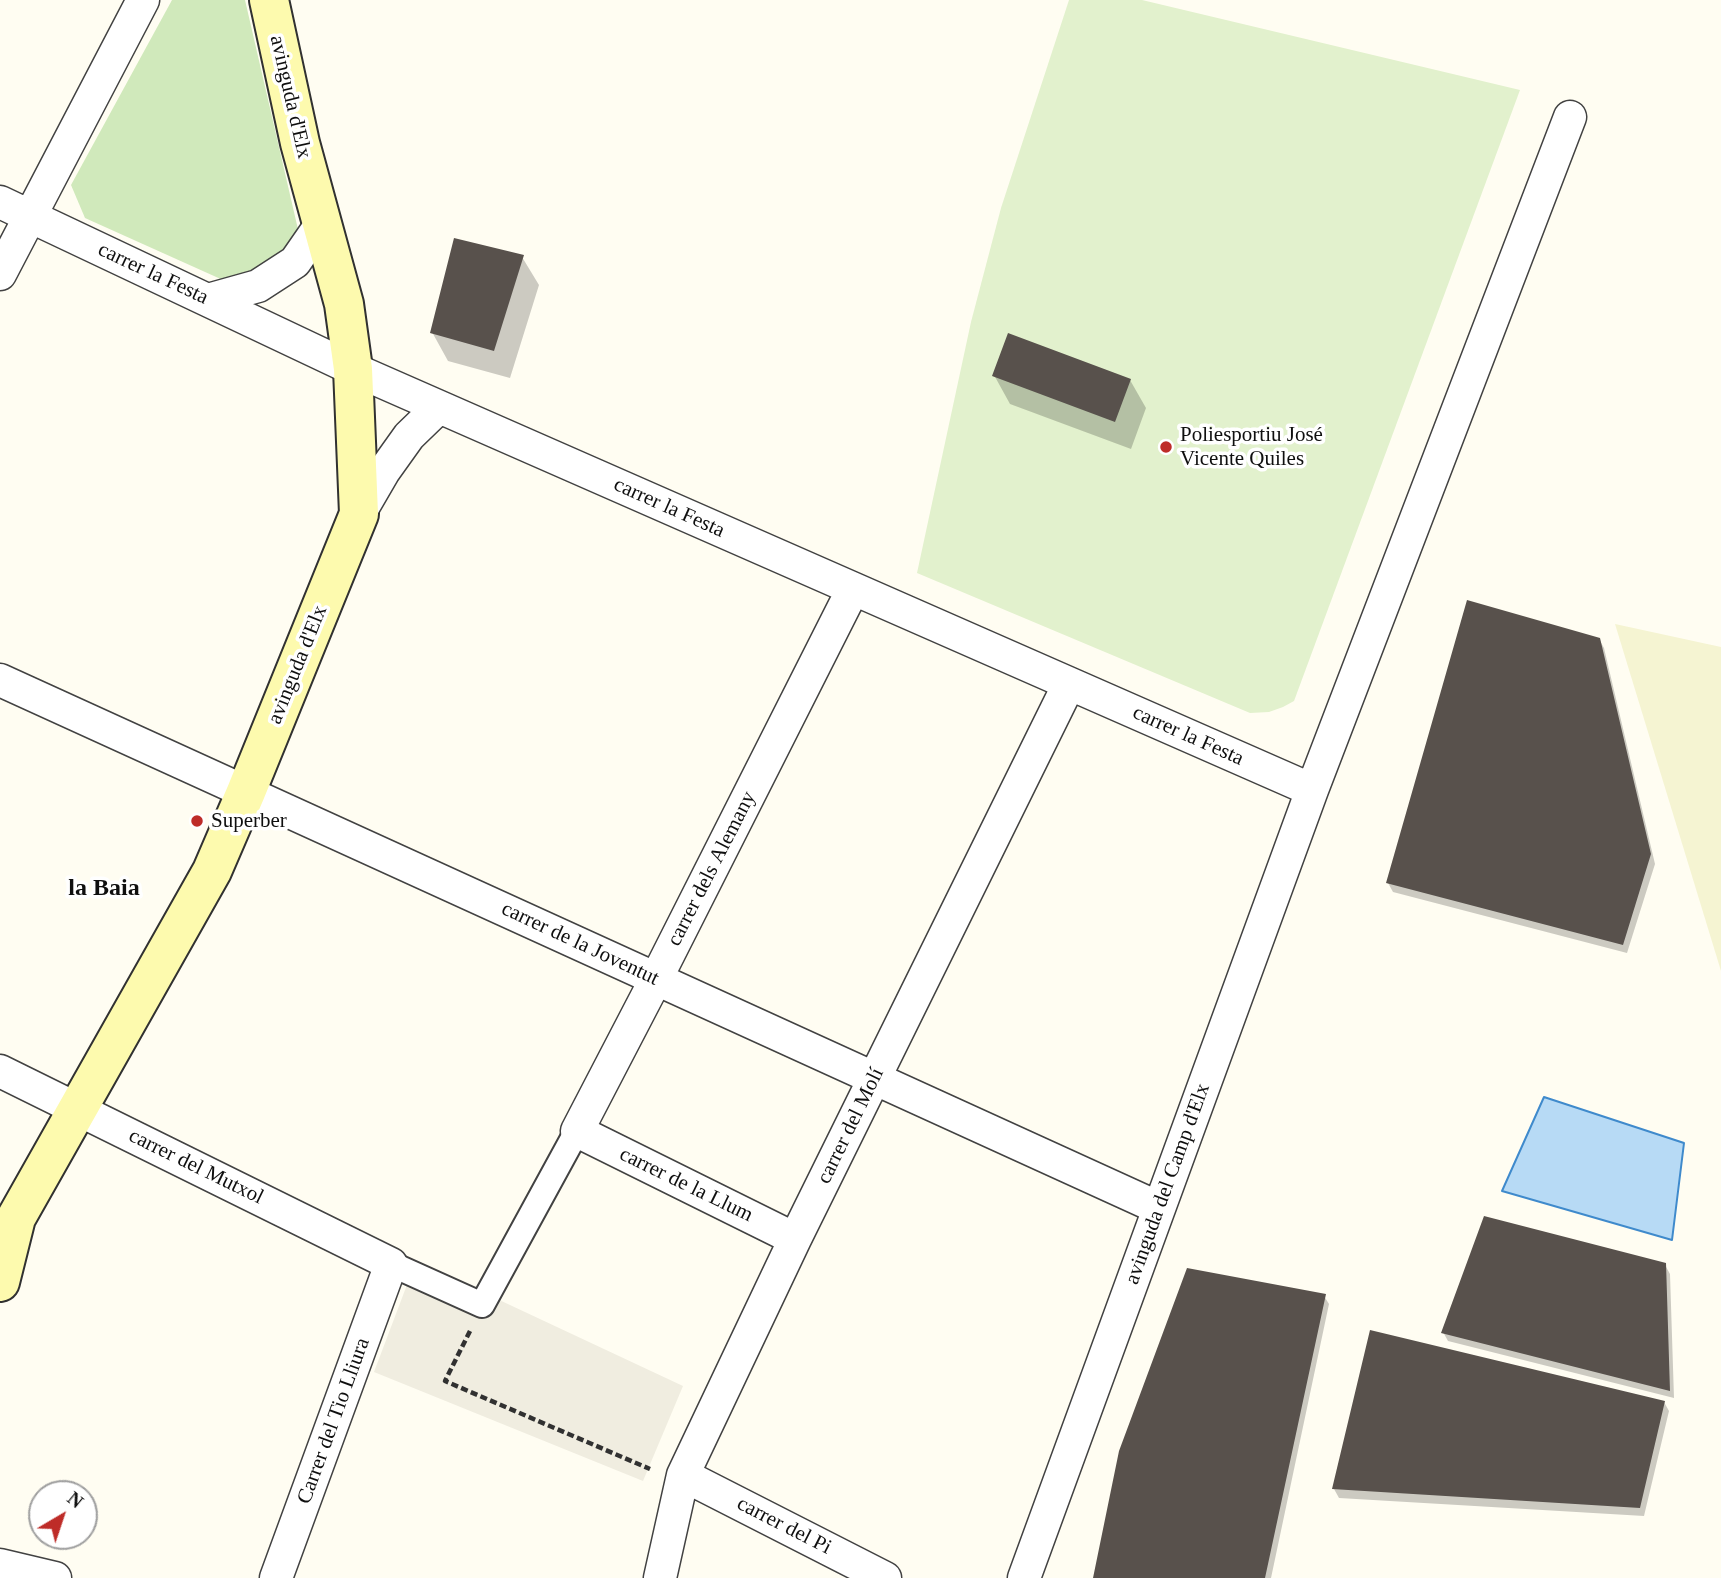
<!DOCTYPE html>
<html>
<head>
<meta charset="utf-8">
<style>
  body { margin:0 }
  #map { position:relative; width:1721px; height:1578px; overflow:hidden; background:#fffdf2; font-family:"Times New Roman",serif }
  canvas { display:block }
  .north { position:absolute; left:28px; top:1480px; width:70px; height:70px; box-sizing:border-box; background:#fff; border:2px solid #9f9f9f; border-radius:50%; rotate:39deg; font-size:19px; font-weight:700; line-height:28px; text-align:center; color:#0f0f0f }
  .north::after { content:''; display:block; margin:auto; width:24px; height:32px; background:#be2c28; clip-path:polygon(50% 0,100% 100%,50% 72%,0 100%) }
</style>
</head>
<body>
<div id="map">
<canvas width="1721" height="1578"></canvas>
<div class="north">N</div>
</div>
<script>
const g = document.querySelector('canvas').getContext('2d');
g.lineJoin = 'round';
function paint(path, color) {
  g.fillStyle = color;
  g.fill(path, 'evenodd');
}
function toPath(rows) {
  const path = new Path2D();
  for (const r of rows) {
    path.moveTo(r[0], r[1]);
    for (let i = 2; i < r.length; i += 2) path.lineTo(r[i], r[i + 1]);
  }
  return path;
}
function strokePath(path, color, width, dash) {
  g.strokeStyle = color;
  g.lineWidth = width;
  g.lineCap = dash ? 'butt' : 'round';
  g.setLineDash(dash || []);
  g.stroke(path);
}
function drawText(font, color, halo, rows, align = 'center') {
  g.font = font + ' "Times New Roman",serif';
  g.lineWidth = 7;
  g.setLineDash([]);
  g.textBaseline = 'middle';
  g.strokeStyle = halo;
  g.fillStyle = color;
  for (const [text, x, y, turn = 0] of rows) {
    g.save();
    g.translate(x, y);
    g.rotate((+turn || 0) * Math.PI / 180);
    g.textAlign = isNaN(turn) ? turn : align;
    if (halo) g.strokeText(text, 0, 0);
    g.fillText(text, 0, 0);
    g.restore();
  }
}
paint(toPath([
  [1615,624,1721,647,1721,971]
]), '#f5f4d2');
paint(toPath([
  [172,0,245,0,300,238,289,252,234,285,85,218,71,185]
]), '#d0e9bb');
paint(toPath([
  [1069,0,1142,0,1520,90,1294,701,1283,707,1269,712,1250,713,917,573,971,322,1001,208]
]), '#e2f1cd');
paint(toPath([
  [416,1261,683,1386,643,1481,374,1372]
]), '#f0ede0');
const water = toPath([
  [1544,1097,1684,1143,1672,1240,1502,1191,1544,1097]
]);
paint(water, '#b7daf5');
strokePath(water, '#3f8acc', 2);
paint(toPath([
  [522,257,539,285,510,378,448,361,432,332],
  [994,375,1130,380,1146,408,1131,449,1010,404],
  [1599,639,1604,648,1655,864,1627,953,1393,892,1388,883],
  [1665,1265,1670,1274,1674,1398,1448,1341,1443,1332],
  [1324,1296,1329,1304,1271,1578,1095,1578],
  [1371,1332,1664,1402,1669,1411,1644,1516,1339,1498,1334,1489]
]), '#0003');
paint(toPath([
  [454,238,524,255,494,351,430,333],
  [1008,333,1131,379,1115,422,992,376],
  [1467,600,1600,638,1651,854,1623,945,1386,883],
  [1484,1216,1666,1263,1670,1391,1441,1333],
  [1187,1268,1326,1294,1265,1578,1093,1578,1119,1451],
  [1370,1330,1665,1401,1640,1508,1332,1489]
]), '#58514c');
const pedestrian = toPath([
  [391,1264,482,1305,577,1131]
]);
const minor = toPath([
  [0,202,353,369,1312,790],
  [0,274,143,0],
  [208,300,258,286,295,262,322,223],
  [359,514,384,471,409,436,439,407],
  [0,680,1159,1208],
  [0,1071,391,1264,276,1578],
  [795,1239,577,1131,656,979,853,589],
  [683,1475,885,1578],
  [0,1565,55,1578],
  [660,1578,683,1475,795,1239,1069,684],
  [1024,1578,1312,790,1570,117]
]);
const secondary = toPath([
  [0,1282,16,1218,212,871,246,792,359,514,353,369,344,304,300,143,269,0]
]);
strokePath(pedestrian, '#424242', 28);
strokePath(minor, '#424242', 35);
strokePath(secondary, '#313131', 42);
strokePath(toPath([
  [470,1331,445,1381,650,1469]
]), '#313131', 4.5, [7, 3.5]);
strokePath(pedestrian, '#fff', 24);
strokePath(minor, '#fff', 32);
strokePath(secondary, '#fdfaae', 38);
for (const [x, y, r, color] of [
  [1166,447,7,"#be2c28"],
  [197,821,7,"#be2c28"]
]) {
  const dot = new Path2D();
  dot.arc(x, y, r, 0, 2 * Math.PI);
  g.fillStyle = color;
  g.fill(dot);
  strokePath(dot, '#fff', 2.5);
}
drawText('21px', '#0f0f0f', '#fff', [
  ["avinguda d'Elx",290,97,77],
  ["carrer la Festa",153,274,25],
  ["carrer la Festa",669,508,24],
  ["avinguda d'Elx",298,665,-68],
  ["carrer la Festa",1188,736,24],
  ["carrer dels Alemany",712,869,-63],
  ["carrer de la Joventut",580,944,25],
  ["carrer del Molí",851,1126,-64],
  ["carrer del Mutxol",196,1167,26],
  ["avinguda del Camp d'Elx",1168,1184,-70],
  ["carrer de la Llum",686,1185,26],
  ["Carrer del Tio Lliura",334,1421,-70],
  ["carrer del Pi",784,1526,27]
]);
drawText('21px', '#0f0f0f', '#fff', [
  ["Poliesportiu José",1180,435],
  ["Vicente Quiles",1180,459],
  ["Superber",211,821]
], 'left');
drawText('bold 24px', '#0f0f0f', '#fff', [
  ["la Baia",104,889]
]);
</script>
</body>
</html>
